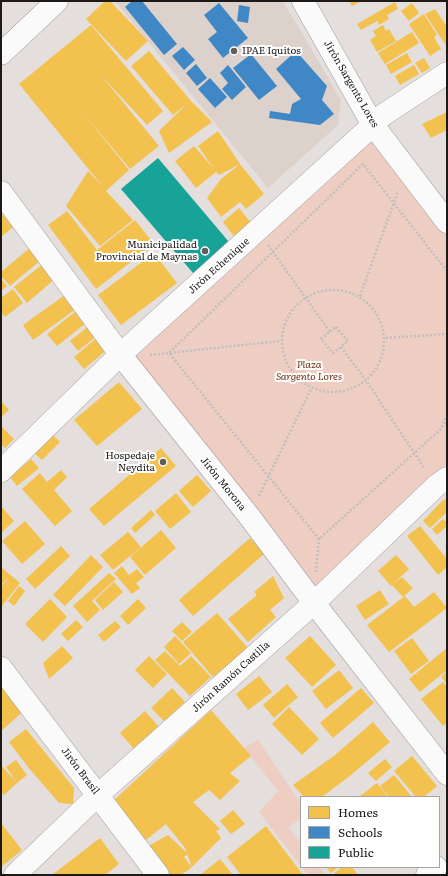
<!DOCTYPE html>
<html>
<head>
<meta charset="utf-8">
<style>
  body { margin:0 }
  #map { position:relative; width:448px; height:876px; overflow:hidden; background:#e4dfdd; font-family:Literata,serif }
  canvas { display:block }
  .frame { position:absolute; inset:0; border:2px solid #1c1917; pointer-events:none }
  .legend { position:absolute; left:300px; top:796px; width:140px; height:72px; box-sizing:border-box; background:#fff; border:1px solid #a4a3a2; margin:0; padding:5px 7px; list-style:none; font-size:12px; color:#1c1917 }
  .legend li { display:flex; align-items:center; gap:8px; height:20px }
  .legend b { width:20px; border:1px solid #a4a3a2 }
</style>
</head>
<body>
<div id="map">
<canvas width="448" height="876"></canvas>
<div class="frame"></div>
<ul class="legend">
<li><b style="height:11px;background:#f2c14e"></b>Homes</li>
<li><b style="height:11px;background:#3f88c5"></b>Schools</li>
<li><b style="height:11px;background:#17a398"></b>Public</li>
</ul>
</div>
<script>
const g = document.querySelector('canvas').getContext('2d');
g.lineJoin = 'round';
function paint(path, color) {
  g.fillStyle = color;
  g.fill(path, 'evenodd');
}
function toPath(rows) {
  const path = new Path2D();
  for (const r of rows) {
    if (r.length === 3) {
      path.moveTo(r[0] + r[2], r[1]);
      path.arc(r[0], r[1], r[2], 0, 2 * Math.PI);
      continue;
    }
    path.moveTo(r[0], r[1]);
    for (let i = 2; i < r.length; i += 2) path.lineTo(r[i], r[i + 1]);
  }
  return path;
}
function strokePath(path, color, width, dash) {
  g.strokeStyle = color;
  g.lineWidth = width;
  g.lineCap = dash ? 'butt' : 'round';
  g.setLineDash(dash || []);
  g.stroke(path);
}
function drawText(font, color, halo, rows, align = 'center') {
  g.font = font + ' Literata,serif';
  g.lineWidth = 4;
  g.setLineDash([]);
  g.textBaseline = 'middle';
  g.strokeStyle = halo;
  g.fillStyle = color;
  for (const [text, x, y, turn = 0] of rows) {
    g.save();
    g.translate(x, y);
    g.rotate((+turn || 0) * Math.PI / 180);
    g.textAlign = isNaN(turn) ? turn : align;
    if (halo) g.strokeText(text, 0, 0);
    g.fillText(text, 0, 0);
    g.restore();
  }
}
paint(toPath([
  [115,1,283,1,341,100,338,125,268,188]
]), '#ddd1cc');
paint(toPath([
  [373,125,447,222,447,477,314,603,123,358],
  [258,740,301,804,301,819,288,827,301,843,301,866,259,812,278,791,244,748],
  [302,867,320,867,326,875,308,875]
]), '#eecec2');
paint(toPath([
  [105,1,110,1,148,41,126,61,86,19],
  [349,1,362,1,352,6],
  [395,2,398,9,387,15,389,19,379,25,377,21,361,30,357,24],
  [412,3,419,13,409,21,401,11],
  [435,9,447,27,447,47,425,14],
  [424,14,437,35,428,41,434,37,441,49,430,56,409,24],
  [91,25,163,111,147,125,100,74,159,146,130,169,80,109,129,170,106,191,133,220,100,246,66,206,88,171,104,188,19,84],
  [383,25,386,31,389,29,396,41,377,52,370,40,376,36,373,31],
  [412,32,419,43,385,64,378,53],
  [149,51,191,101,212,122,169,153,159,131,188,103,173,115,131,66],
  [407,53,412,62,391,74,386,65],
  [424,58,430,68,422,73,415,63],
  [414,65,419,74,400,85,395,76],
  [447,112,447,130,431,138,422,124],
  [218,131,240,164,219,175,216,172,196,188,175,161,194,146,214,169,198,146],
  [240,164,264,194,246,209,240,202,221,217,207,198,221,179],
  [239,208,251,223,234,236,223,222],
  [67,211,97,250,135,220,154,244,96,289,48,225],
  [3,215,13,227,1,237,1,216],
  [31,247,41,260,10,286,1,276,1,272],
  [154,253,177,283,121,325,98,295],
  [44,263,56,278,27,303,14,287],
  [1,279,7,286,1,291],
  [13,289,23,303,5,317,1,312,1,298],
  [69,292,80,306,33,340,23,325],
  [80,308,90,320,57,346,47,334],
  [90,325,98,335,78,351,70,341],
  [99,336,109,348,84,369,74,357],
  [119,382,142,409,97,446,74,420],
  [1,401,9,410,1,417],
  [1,426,14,439,5,448,1,444],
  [51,433,60,442,42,460,33,452],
  [161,448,176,466,104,526,89,509],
  [31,459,39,468,17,486,10,477],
  [61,470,67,477,54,490,72,511,55,526,22,489,40,473,47,482],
  [197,475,211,491,193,507,179,491],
  [176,493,191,512,170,529,155,511],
  [444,499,447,502,447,512,430,528,423,521],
  [1,506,14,521,1,533],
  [151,510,155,515,135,533,131,528],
  [443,519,447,523,447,526,437,535,432,529],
  [25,521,45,544,22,564,2,541],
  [420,526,447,559,447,567,438,575,407,536],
  [161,530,176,548,145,575,130,557],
  [128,532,141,547,113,570,100,555],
  [250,538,264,554,193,616,179,600],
  [61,546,70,556,35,589,26,579],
  [91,555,103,567,65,606,53,595],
  [396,555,409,569,391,586,378,571],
  [122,566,129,575,137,569,144,577,136,583,140,588,132,594,114,573],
  [2,568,20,583,1,607,1,587,9,577,1,585],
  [109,573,116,579,92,601,100,610,87,622,73,606],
  [273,576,284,598,270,610,276,617,248,642,228,619,257,595,254,592],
  [402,577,413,588,403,597,392,585],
  [114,582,123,592,103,610,95,600],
  [19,586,25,591,14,606,8,601],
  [380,590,389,604,365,620,356,606],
  [434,592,447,608,389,652,367,625,405,596,414,607],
  [50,599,67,617,43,642,25,624],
  [138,599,146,608,128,625,120,616],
  [217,613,248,648,213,677,183,642],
  [76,620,83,627,68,641,61,634],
  [115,621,121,627,104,642,98,635],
  [182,622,192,632,182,641,172,631],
  [175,636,191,653,179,664,164,647],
  [310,636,336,665,312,687,285,658],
  [412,638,429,661,411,674,394,651],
  [62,646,73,658,49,679,43,663],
  [447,648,447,670,420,692,409,679],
  [165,651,180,666,191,656,211,677,190,696,155,660],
  [149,656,167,674,153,688,135,670],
  [339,670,353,688,326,709,312,691],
  [447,671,447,684,441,677],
  [259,676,272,692,248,710,236,694],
  [443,682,447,687,447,723,443,726,421,699],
  [1,683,25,710,1,731],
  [287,684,298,697,274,718,263,705],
  [172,688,185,702,164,721,151,708],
  [361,688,374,703,333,738,320,723],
  [289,707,319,739,302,755,272,724],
  [211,710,251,756,230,773,240,781,220,800,209,790,193,802,220,829,216,831,221,838,192,867,185,848,166,824,141,844,111,803],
  [145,711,159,727,134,749,120,733],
  [373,722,390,742,351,775,322,797,304,797,293,785,335,755],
  [26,729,74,788,73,804,59,803,28,767,9,742],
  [412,756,437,786,424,797,416,797,394,771],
  [385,759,392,767,376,781,368,773],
  [16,760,27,775,17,783,6,767],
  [1,765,17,783,4,795,1,791],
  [394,775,411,796,409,797,389,797,380,786],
  [377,783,388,797,359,797],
  [233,810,245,824,231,834,220,821],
  [1,823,22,850,1,867],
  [266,826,303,875,241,875,227,857],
  [168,835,188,854,184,857,192,867,181,875,169,875,145,848],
  [100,838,119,864,105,875,52,875],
  [220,859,233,875,200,875],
  [326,867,338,867,331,873],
  [342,867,352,867,358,875,332,875]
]), '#f2c14e');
paint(toPath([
  [132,1,142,1,177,44,164,55,125,7],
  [219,3,248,38,223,58,208,39,217,32,204,15],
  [239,5,250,7,248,23,237,21],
  [183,47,195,60,184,70,172,56],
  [296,51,327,86,322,100,334,114,320,125,269,118,270,111,290,114,292,104,301,99,276,69],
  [251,54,277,86,259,100,233,68],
  [196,64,207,78,197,86,186,73],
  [228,65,246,87,232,100,222,89,228,83,220,73],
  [210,78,227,97,215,108,198,89]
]), '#3f88c5');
paint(toPath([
  [158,158,229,242,193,273,121,189]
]), '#17a398');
const minor = toPath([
  [303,1,373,125,447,222],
  [1,54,57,1],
  [1,192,123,358,249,516,314,603,447,774],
  [1,471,121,354,373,125,383,115,447,73],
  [1,668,158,875],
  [15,875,98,795,314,603,436,486,447,478],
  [427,875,436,867]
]);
strokePath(minor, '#9e9a99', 23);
strokePath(toPath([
  [268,245,330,332],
  [447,271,363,164,169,353,319,539,441,429,447,414],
  [333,341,51],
  [360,296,398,191],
  [336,327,348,341,333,353,321,339,336,327],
  [386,338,447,334],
  [341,347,367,382,425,469],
  [150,355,280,341],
  [442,427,447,423],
  [259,496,311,389],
  [316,572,319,539]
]), '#c0bfbe', 2.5, [2, 2]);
strokePath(minor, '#fbfafa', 22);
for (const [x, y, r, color] of [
  [234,51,4,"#625e5c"],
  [205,251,4,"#625e5c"],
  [163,462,4,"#625e5c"]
]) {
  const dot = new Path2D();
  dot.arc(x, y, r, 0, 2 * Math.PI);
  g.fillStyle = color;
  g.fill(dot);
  strokePath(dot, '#fff', 1.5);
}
drawText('10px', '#1c1917', '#fff', [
  ["IPAE Iquitos",242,51,"left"],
  ["Municipalidad",197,245],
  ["Provincial de Maynas",197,257],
  ["Hospedaje",155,456],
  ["Neydita",155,468]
], 'right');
drawText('10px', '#1c1917', '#fff', [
  ["Jirón Sargento Lores",351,84,60],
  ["Jirón Echenique",219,266,-42],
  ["Jirón Morona",223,484,51],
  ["Jirón Ramón Castilla",231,677,-42],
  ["Jirón Brasil",80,771,53]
]);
drawText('italic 10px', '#6e3012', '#fff', [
  ["Plaza",309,365],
  ["Sargento Lores",309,377]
]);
</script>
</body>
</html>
